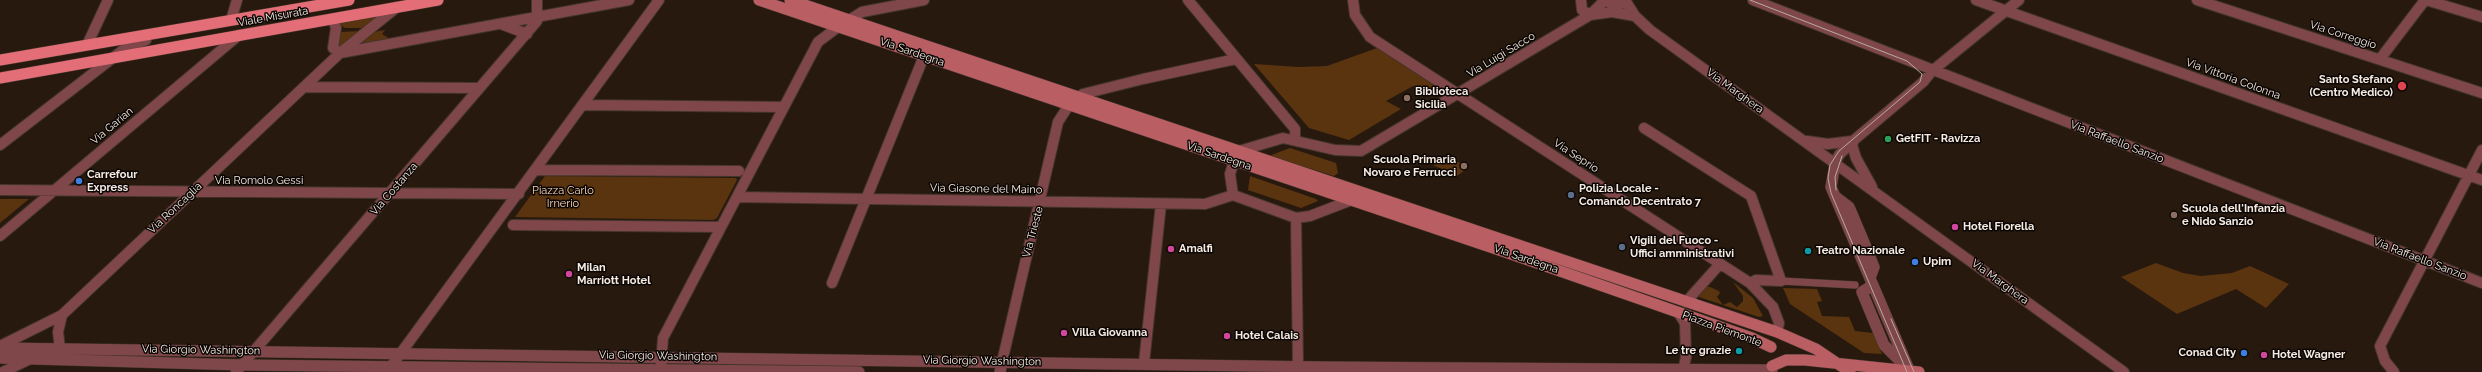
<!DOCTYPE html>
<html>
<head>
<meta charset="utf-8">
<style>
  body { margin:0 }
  canvas { display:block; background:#27190e }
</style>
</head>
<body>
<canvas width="2482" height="372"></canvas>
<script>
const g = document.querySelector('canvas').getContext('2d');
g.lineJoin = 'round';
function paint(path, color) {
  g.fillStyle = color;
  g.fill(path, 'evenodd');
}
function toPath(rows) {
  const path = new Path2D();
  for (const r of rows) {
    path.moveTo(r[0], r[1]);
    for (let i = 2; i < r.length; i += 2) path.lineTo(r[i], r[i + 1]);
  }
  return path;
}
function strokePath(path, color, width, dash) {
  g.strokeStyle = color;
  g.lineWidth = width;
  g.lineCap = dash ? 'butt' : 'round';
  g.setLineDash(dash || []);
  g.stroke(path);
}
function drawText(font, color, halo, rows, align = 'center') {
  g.font = font + ' Raleway,sans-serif';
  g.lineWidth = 3;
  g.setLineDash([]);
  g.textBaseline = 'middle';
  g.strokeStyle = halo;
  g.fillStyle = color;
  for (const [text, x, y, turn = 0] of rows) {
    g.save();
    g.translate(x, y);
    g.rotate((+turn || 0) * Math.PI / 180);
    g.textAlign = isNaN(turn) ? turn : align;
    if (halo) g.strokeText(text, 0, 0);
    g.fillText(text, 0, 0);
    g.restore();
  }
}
paint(toPath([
  [385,14,365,28,345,28,337,23],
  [385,30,382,34,392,40,348,49,368,33],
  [362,31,341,49,338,48,340,32],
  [1377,48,1439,88,1428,94,1413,86,1386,101,1401,109,1349,140,1309,128,1254,64,1298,67,1327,66],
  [1290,148,1336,163,1338,173,1334,176,1269,156],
  [1445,156,1469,167,1457,176,1433,165],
  [545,176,736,178,737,180,717,218,713,220,515,217],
  [1250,176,1316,199,1318,201,1301,208,1248,190],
  [0,199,29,199,0,223],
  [2156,263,2183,273,2201,276,2232,273,2250,266,2289,284,2266,308,2236,289,2177,314,2121,277],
  [1733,282,1753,298,1763,316,1759,317,1699,297,1697,296,1705,287,1710,287,1719,291,1720,293,1717,297,1723,305,1730,302,1737,307,1743,301,1743,296],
  [1783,288,1817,289,1822,301,1817,302,1822,316,1849,317,1855,331,1873,333,1882,354,1864,353,1790,304]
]), '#5a330f');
const pedestrian = toPath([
  [1781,281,1855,285]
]);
const minor = toPath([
  [1188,0,1295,129,1295,139],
  [1353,0,1355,15,1370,37,1750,283,1773,307,1779,323,1777,332],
  [1581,0,1582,10,1590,15,1612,12,1635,16],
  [1625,0,1635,16,1650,30,2124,372],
  [1753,0,2482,283],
  [1976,0,2482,180],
  [2197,0,2482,93],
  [2426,0,2482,17],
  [333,19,336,28,333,48,340,53,629,0],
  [231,20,237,0],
  [849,20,862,12,924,0],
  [501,24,527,34],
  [87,45,108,0],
  [2380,59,2425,0],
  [306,87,479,88],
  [1078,98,1083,94,1143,79,1236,59],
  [584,105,784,107],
  [1644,128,1751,196,1781,281,1756,280,1750,283],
  [1854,140,1852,145,1856,158,1872,187],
  [1807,141,1828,144,1852,141],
  [0,145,127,47,146,40],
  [1239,151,1283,138,1335,150,1361,151,1590,15,1605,0],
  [1835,164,1839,155,1854,140,1923,82,1932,71,2019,0],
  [536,170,739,171],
  [0,190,519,194],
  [1233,195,1296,218,1310,216,1349,201],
  [1233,195,1230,174,1234,161],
  [737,197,1205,204,1233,195],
  [1296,218,1298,366],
  [513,225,721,227],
  [0,236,239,35],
  [832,283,924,56],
  [1686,302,1720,264],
  [1678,312,1685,323,1686,357,1683,371],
  [0,346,62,315,340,53,397,7],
  [60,349,58,332,62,315],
  [1002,362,1058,122,1069,105],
  [1144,363,1161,204],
  [661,365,663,338,818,42,838,27],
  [3,372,32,358],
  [236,372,537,21,537,0],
  [387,372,659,0],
  [2394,372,2385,361,2380,346,2482,150]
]);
const tertiary = toPath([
  [1605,0,1616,5,1625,2,1623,0],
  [1835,164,1831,187,1910,372],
  [1836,197,1849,207,1863,240,1874,267,1870,278],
  [1873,285,1862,292,1884,345,1907,368],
  [0,348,1322,367,1772,370],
  [0,358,242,365,859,372],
  [1000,372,1002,362]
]);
const secondary = toPath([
  [759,0,1514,255,1752,338,1771,347],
  [790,0,1777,332,1816,349,1850,372],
  [1772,366,1786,360,1805,360,1919,372]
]);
const primary = toPath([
  [0,60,349,0],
  [0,78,438,0]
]);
strokePath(pedestrian, '#44362c', 8);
strokePath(minor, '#44362c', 12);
strokePath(tertiary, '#44362c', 12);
strokePath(secondary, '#44362c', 12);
strokePath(primary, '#44362c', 12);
strokePath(pedestrian, '#80474a', 7);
strokePath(minor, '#80474a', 10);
strokePath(tertiary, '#80474a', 11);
strokePath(secondary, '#b95e63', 11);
strokePath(primary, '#e46e77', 11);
strokePath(toPath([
  [1750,0,1907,61,1922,74,1920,82,1839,151,1830,165,1828,178,1831,193,1907,372],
  [1836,190,1835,177,1842,156],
  [1891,319,1914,372]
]), '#b7aca3', 1);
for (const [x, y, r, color] of [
  [2402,86,5,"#e0444e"],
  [1407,98,4,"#8d6e63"],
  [1888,139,4,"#2e9e5b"],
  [1464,166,4,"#8d6e63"],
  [79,181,4,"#3f7fe0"],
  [1571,195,4,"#5c6f8a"],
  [2174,215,4,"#8d6e63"],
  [1955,227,4,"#d1479c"],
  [1622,247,4,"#5c6f8a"],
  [1171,249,4,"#d1479c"],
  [1808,251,4,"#0f9aa8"],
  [1915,262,4,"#3f7fe0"],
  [569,274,4,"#d1479c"],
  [1064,333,4,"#d1479c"],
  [1227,336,4,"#d1479c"],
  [1739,351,4,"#0f9aa8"],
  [2244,353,4,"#3f7fe0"],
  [2264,355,4,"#d1479c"]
]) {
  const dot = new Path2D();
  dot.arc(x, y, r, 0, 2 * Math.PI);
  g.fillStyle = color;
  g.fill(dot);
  strokePath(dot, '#0b0603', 1.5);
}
drawText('11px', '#f5ebe3', '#0b0603', [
  ["Viale Misurata",273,17,-10],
  ["Via Correggio",2343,35,18],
  ["Via Sardegna",912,52,19],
  ["Via Luigi Sacco",1501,55,-31],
  ["Via Vittoria Colonna",2233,79,20],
  ["Via Marghera",1735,91,36],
  ["Via Garian",112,126,-40],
  ["Via Raffaello Sanzio",2117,142,21],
  ["Via Sardegna",1219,156,19],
  ["Via Seprio",1576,156,33],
  ["Via Romolo Gessi",259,181],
  ["Via Costanza",394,189,-49],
  ["Via Giasone del Maino",986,189,1],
  ["Via Roncaglia",175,208,-43],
  ["Via Trieste",1033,232,-75],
  ["Via Sardegna",1526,259,19],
  ["Via Raffaello Sanzio",2420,259,21],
  ["Via Marghera",2000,282,36],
  ["Piazza Piemonte",1722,329,20],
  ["Via Giorgio Washington",201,350,1],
  ["Via Giorgio Washington",658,356,1],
  ["Via Giorgio Washington",982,361,1]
]);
drawText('bold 11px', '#f5ebe3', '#0b0603', [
  ["Santo Stefano",2393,80,"right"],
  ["(Centro Medico)",2393,93,"right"],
  ["Biblioteca",1415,92],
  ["Sicilia",1415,105],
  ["GetFIT - Ravizza",1896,139],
  ["Scuola Primaria",1456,160,"right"],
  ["Novaro e Ferrucci",1456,173,"right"],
  ["Carrefour",87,175],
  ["Express",87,188],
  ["Polizia Locale -",1579,189],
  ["Comando Decentrato 7",1579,202],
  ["Scuola dell'Infanzia",2182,209],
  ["e Nido Sanzio",2182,222],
  ["Hotel Fiorella",1963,227],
  ["Vigili del Fuoco -",1630,241],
  ["Uffici amministrativi",1630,254],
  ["Amalfi",1179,249],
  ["Teatro Nazionale",1816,251],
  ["Upim",1923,262],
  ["Milan",577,268],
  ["Marriott Hotel",577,281],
  ["Villa Giovanna",1072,333],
  ["Hotel Calais",1235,336],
  ["Le tre grazie",1731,351,"right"],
  ["Conad City",2236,353,"right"],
  ["Hotel Wagner",2272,355]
], 'left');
drawText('11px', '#fed9bc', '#0b0603', [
  ["Piazza Carlo",563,191],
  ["Irnerio",563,204]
]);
</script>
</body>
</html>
